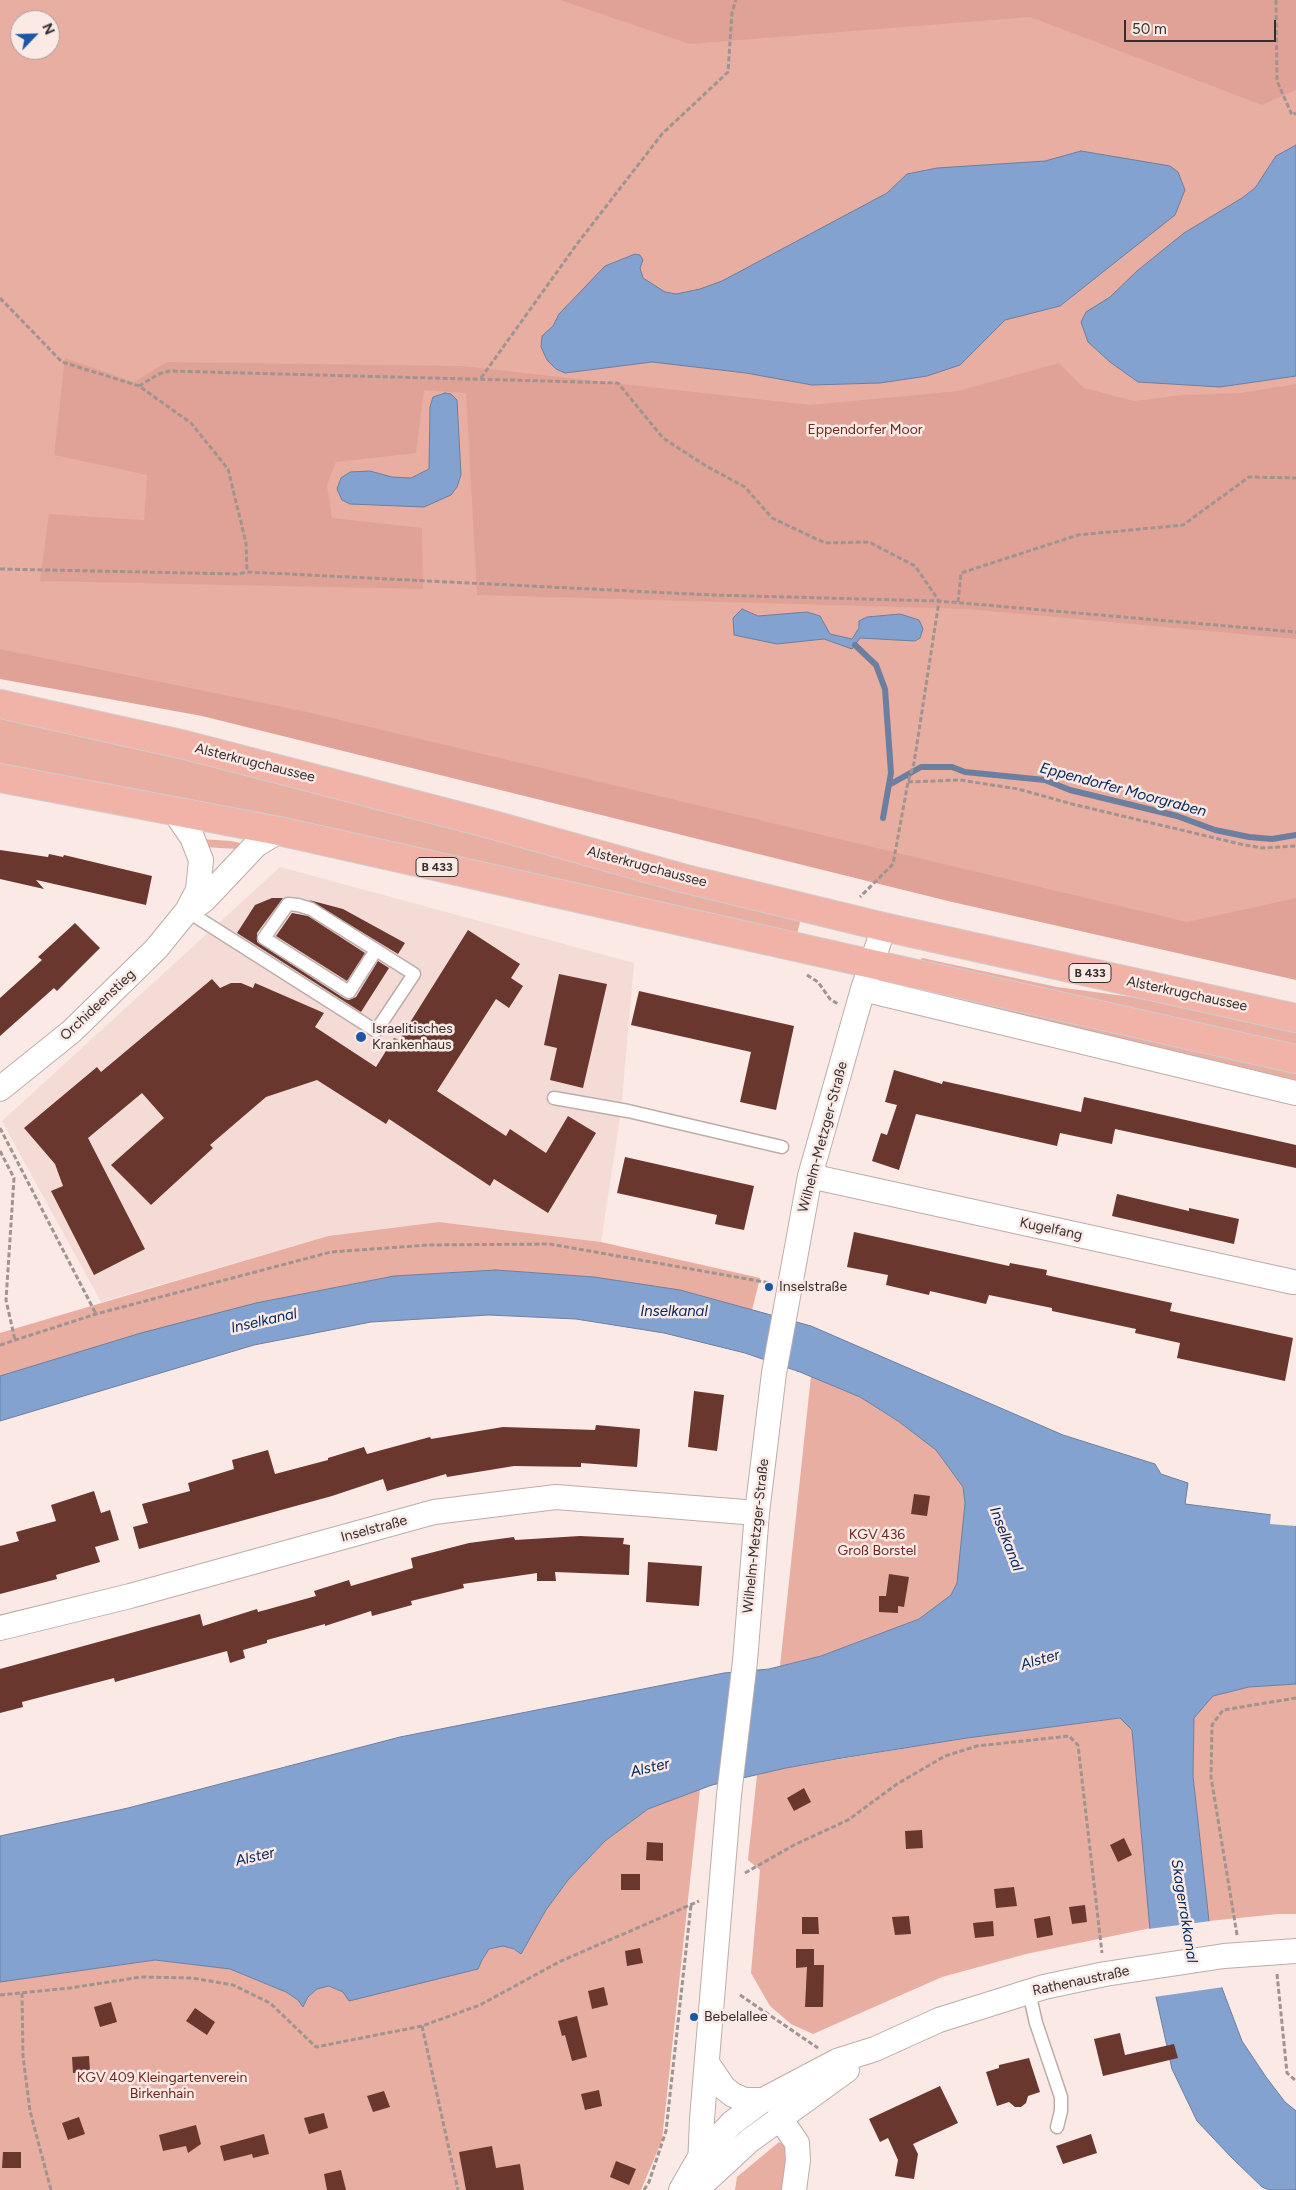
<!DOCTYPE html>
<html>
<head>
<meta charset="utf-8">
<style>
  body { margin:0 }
  #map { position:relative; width:1296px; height:2190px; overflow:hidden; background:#fae9e5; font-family:Figtree,sans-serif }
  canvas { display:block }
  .north { position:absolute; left:10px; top:10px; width:50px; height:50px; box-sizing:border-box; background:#fae9e5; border:1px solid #ab9e9b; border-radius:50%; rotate:66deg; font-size:14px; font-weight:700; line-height:20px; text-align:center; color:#352e2d }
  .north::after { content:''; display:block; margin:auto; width:18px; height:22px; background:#1c56a7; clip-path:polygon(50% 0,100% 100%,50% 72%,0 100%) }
  .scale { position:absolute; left:1124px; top:20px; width:152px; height:22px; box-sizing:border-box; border:2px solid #352e2d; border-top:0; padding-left:6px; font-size:15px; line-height:18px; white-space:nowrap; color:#352e2d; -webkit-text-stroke:4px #fae9e5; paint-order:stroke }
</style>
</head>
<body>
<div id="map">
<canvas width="1296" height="2190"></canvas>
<div class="north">N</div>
<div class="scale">50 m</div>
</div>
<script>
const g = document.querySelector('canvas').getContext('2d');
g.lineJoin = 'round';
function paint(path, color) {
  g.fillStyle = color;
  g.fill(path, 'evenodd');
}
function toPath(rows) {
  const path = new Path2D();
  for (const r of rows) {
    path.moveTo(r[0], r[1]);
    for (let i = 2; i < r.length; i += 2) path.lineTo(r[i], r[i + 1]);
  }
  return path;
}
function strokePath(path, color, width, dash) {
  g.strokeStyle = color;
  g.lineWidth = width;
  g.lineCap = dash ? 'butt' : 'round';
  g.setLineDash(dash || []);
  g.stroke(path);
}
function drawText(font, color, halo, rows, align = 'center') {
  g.font = font + ' Figtree,sans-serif';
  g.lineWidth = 5;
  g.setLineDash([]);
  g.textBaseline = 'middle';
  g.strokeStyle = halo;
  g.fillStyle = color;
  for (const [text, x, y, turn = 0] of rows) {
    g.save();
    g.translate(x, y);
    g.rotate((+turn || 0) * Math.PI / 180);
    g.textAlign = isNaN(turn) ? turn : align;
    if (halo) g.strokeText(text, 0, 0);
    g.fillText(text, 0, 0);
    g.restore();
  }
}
paint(toPath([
  [280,867,634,963,621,1111,601,1242,439,1222,328,1236,101,1302,2,1121]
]), '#f5dbd6');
paint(toPath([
  [0,0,1296,0,1296,972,0,664],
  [20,20,50,20,50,50,20,50],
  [0,714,177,753,801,918,797,934,503,867,0,766],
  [201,839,231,841,240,843,236,849,205,847],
  [922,958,1057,987,1185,1004,1296,1029,1296,1048,918,963],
  [930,983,1296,1067,1296,1080,929,997],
  [439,1222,601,1242,760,1278,752,1310,679,1290,594,1277,496,1270,394,1276,256,1303,0,1376,0,1333,328,1236],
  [811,1376,860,1397,898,1421,936,1450,963,1487,965,1503,957,1583,952,1595,919,1619,821,1656,780,1666],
  [1296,1684,1296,1914,1278,1914,1209,1921,1193,1776,1194,1718,1213,1696,1249,1687],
  [1120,1718,1132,1730,1151,1928,1026,1954,942,1977,813,2034,791,2024,770,2006,751,1973,760,1870,748,1860,757,1775,786,1768,967,1738],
  [700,1789,662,2140,641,2190,0,2190,0,1982,155,1960,230,1969,286,1992,298,2000,308,1997,317,1989,329,1986,343,1992,482,1960,489,1949,504,1945,521,1953,546,1910,568,1880,605,1841,648,1809],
  [779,2142,785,2145,789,2151,786,2190,735,2190,737,2177]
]), '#e9aea2');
paint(toPath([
  [560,0,1296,0,1296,90,1262,105,1030,17,690,44],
  [65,358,134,382,167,362,462,366,810,405,958,391,1059,363,1084,388,1134,401,1183,395,1240,393,1296,384,1296,639,967,609,477,595,466,393,424,390,416,453,336,462,327,485,332,518,422,528,423,589,40,581,49,514,144,520,147,475,54,455],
  [0,649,307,712,1187,922,1296,898,1296,980,948,901,202,716,0,679]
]), '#e0a297');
const water = toPath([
  [1296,145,1296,376,1220,387,1138,382,1110,362,1088,342,1081,322,1086,312,1110,297,1137,271,1184,233,1242,198,1255,188,1276,156,1296,145],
  [1081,151,1170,166,1178,172,1185,190,1175,215,1060,306,1005,320,960,365,927,376,880,383,812,385,746,373,652,362,565,373,556,369,547,360,541,347,542,336,553,326,559,314,605,266,635,254,640,255,643,260,640,268,643,278,665,292,676,294,700,289,722,281,887,193,907,174,937,168,1045,161,1081,151],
  [445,393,451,394,457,400,461,475,457,487,451,495,424,507,350,504,342,500,337,489,341,478,350,472,370,471,392,477,411,478,429,469,430,407,433,397,445,393],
  [742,609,758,616,807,612,820,616,830,634,852,639,859,628,859,621,867,617,900,614,919,620,923,629,920,638,915,641,860,638,852,649,824,639,777,644,734,635,733,618,742,609],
  [496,1270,594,1277,680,1290,811,1326,1063,1435,1155,1464,1161,1474,1188,1483,1185,1504,1296,1518,1296,1684,1249,1687,1213,1696,1194,1718,1193,1776,1209,1921,1222,1988,1242,2041,1266,2077,1285,2102,1296,2111,1296,2190,1269,2190,1262,2187,1231,2157,1197,2121,1172,2069,1156,1997,1132,1730,1120,1718,967,1738,842,1758,786,1768,712,1785,648,1809,605,1841,568,1880,546,1910,521,1954,514,1949,503,1946,489,1949,482,1960,478,1969,349,2001,343,1992,329,1986,317,1989,308,1997,303,2007,298,2000,286,1992,230,1969,155,1960,0,1982,0,1836,128,1808,400,1737,724,1673,769,1669,821,1656,919,1619,951,1595,957,1583,965,1503,963,1487,936,1450,898,1421,860,1397,800,1372,745,1353,664,1333,576,1319,489,1315,371,1322,254,1345,0,1421,0,1376,141,1333,256,1303,394,1276,496,1270]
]);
paint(water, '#83a2d0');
strokePath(water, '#6c7f9f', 1);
paint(toPath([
  [1271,1512,1296,1516,1296,1526,1270,1524],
  [1211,1921,1224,1987,1154,1997,1148,1929]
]), '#fae9e5');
strokePath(toPath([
  [855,645,876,665,885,689,891,773,883,818],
  [889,785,921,767,952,767,965,772,1045,780,1070,790,1177,816,1215,830,1249,837,1272,839,1296,835]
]), '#6c7f9f', 6);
paint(toPath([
  [0,850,48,857,49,854,63,857,64,855,152,876,146,905,41,881,36,880,44,889,0,879],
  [272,898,283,898,257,933,257,942,345,999,349,1000,356,997,378,961,389,968,361,1012,237,933,255,905],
  [309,900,343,909,405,943,398,954],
  [292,913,308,916,365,953,347,981,276,936],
  [75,923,100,948,57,991,54,988,0,1036,0,998,42,960,38,957],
  [468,930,520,964,511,978,523,986,509,1008,496,999,437,1091,506,1136,510,1129,546,1153,568,1116,596,1133,548,1213,494,1179,490,1186,389,1119,386,1124,317,1080,266,1097,210,1145,213,1148,151,1205,111,1165,164,1118,142,1093,88,1138,145,1249,94,1275,51,1191,63,1186,55,1164,24,1128,97,1067,101,1072,212,979,220,988,231,983,241,983,253,988,255,983,324,1013,315,1027,376,1067,394,1038,399,1040],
  [559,974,607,984,583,1088,550,1080,557,1048,544,1045],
  [639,991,794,1026,776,1110,740,1102,751,1052,631,1025],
  [894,1070,942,1084,943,1081,1081,1112,1084,1097,1296,1145,1296,1168,1115,1129,1112,1144,1060,1133,1057,1146,916,1114,899,1170,872,1161,881,1133,887,1135,897,1105,885,1102],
  [625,1157,754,1186,744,1230,715,1224,717,1215,617,1193],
  [1117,1194,1189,1211,1189,1208,1239,1219,1234,1244,1112,1216],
  [854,1232,1009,1266,1010,1263,1047,1270,1046,1275,1172,1303,1170,1311,1293,1338,1285,1381,1177,1358,1180,1343,1135,1333,1136,1329,1052,1311,1052,1308,989,1295,986,1304,930,1291,929,1295,886,1285,888,1275,847,1267],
  [694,1391,724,1395,717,1451,688,1447],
  [596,1425,640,1429,637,1467,581,1463,581,1467,514,1466,447,1477,446,1474,387,1491,383,1479,332,1496,139,1549,133,1527,148,1523,142,1504,190,1491,188,1483,234,1469,232,1460,268,1450,275,1474,328,1460,328,1458,364,1447,367,1454,430,1437,431,1439,503,1427,595,1430],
  [94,1491,101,1513,110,1510,119,1540,95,1547,100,1562,56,1575,57,1579,0,1594,0,1546,19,1541,16,1532,56,1521,51,1505],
  [914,1494,930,1496,927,1516,911,1514],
  [580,1536,624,1538,623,1544,630,1545,629,1575,555,1572,556,1581,537,1581,537,1573,463,1584,464,1588,411,1601,412,1605,372,1616,371,1611,325,1626,325,1624,267,1640,267,1643,243,1650,245,1658,230,1663,227,1651,115,1682,114,1678,22,1702,23,1707,0,1713,0,1669,200,1614,203,1626,257,1609,258,1612,316,1596,314,1591,349,1580,351,1586,413,1568,411,1558,469,1543,514,1537,515,1540],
  [648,1562,702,1566,699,1606,646,1602],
  [889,1574,909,1577,904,1607,898,1606,898,1613,879,1612,879,1596,886,1596],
  [804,1788,811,1802,794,1811,787,1798],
  [922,1830,923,1848,906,1849,905,1831],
  [1124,1838,1132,1855,1118,1862,1110,1845],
  [647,1842,663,1843,663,1861,646,1860],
  [621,1874,640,1874,640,1890,621,1890],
  [1014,1887,1017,1906,996,1908,994,1889],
  [1085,1905,1087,1922,1072,1924,1069,1907],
  [909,1916,911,1934,895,1935,892,1917],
  [1050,1916,1053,1935,1037,1938,1034,1919],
  [802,1917,818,1917,819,1934,802,1934],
  [993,1921,994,1936,975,1938,973,1923],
  [640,1948,643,1963,627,1966,625,1951],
  [796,1949,814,1949,814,1965,824,1965,823,2007,805,2007,807,1967,796,1968],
  [604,1987,608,2005,592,2009,588,1991],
  [111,2002,117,2022,100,2027,94,2007],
  [195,2008,215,2022,207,2035,186,2021],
  [577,2016,587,2057,572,2061,565,2035,562,2036,558,2021],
  [1120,2033,1125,2055,1174,2044,1178,2058,1103,2076,1094,2039],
  [89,2056,90,2072,73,2073,72,2057],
  [1029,2058,1040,2092,1028,2096,1026,2103,1021,2107,1015,2107,1009,2102,997,2106,986,2072,999,2068,999,2065],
  [940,2086,958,2123,913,2144,918,2154,914,2179,895,2176,898,2160,888,2138,880,2142,869,2119],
  [599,2090,602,2106,585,2110,581,2094],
  [384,2091,390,2107,373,2112,367,2096],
  [324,2113,328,2128,309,2134,304,2118],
  [79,2117,85,2134,68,2140,62,2123],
  [196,2125,201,2144,188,2153,186,2146,163,2151,159,2135],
  [264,2134,269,2154,253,2158,252,2154,224,2161,220,2146],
  [1091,2134,1097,2153,1063,2164,1056,2146],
  [492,2146,496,2168,520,2164,524,2190,466,2190,459,2152],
  [3,2152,21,2152,21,2168,2,2168],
  [616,2161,636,2169,629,2185,610,2177],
  [341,2170,346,2190,327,2190,324,2174]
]), '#6a372e');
const service = toPath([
  [187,911,376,1031,414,974,311,909,298,905,288,904,264,938,349,992,376,950],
  [554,1098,628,1111,782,1147],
  [1029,1992,1036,2023,1061,2097,1061,2111,1057,2127]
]);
const minor = toPath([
  [193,908,204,900,256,845,279,831],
  [863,989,1296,1093],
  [0,1089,72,1031,156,949,187,911,198,890,201,860,192,837,174,811],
  [810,1176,1293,1282],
  [0,1628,130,1596,434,1512,556,1497,757,1513],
  [707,2063,724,2088,733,2095,745,2100,763,2100],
  [779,2117,797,2143,798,2160,794,2190],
  [681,2190,700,2157,732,2123,763,2100,837,2061,875,2049,939,2020,1044,1987,1105,1974,1224,1956,1296,1951],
  [696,2190,749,2141,847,2070],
  [699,2190,702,2119,729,1795,745,1661,757,1513,774,1373,810,1176,863,989,884,927]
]);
const primary = toPath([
  [0,704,185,745,490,824,682,878,884,927,1296,1018],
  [0,778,279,831,1296,1059]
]);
strokePath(service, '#bdada9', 15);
strokePath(minor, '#bdada9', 26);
strokePath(primary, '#cfcdcd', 30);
strokePath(toPath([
  [1276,0,1277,81,1292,115,1296,113],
  [0,298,62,362,139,386,191,423,228,469,246,543,247,571],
  [481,378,577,244,662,134,728,72,732,12,736,0],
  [139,386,159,374,169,371,618,383,663,438,706,466,745,487,772,518,825,543,869,542,915,566,939,601,914,763,908,782,893,864,860,897],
  [0,569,237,574,247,572,712,595,939,601,1296,632],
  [958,602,961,573,1078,535,1183,525,1249,477,1296,478],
  [908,782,960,780,1018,789,1072,804,1240,844,1262,848,1296,846],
  [807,975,818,982,830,999,838,1004],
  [0,1128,96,1314],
  [0,1151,14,1178,6,1300,15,1340],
  [0,1345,96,1314,331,1252,428,1245,550,1244,770,1283],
  [745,1873,794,1845,848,1820,897,1784,945,1756,977,1746,1069,1736,1078,1745,1102,1953],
  [1237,1935,1211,1777,1212,1725,1223,1710,1296,1698],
  [1277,1974,1287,2073,1296,2081],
  [22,1993,23,2056,30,2111,51,2190],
  [0,1995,70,1988,141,1977,192,1978,233,1985,270,2003,316,2047,422,2026,480,2005,559,1962,699,1901],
  [740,1995,818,2048],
  [422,2026,458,2190],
  [644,2190,649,2182,666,2131,691,1905]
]), '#a09491', 3, [5, 2.5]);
strokePath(service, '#fff', 12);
strokePath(minor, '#fff', 24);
strokePath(primary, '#f1b2a7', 28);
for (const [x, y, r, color] of [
  [361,1037,6,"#1c56a7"],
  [769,1287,5,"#1c56a7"],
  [694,2017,5,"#1c56a7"]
]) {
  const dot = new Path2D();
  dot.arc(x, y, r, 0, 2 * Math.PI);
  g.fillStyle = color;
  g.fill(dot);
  strokePath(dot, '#fae9e5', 2);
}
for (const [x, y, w] of [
  [437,867,42],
  [1090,973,42]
]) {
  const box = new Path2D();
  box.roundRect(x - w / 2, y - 9.5, w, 19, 4);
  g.fillStyle = '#fae9e5';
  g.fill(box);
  strokePath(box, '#352e2d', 1);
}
drawText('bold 12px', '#352e2d', null, [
  ["B 433",437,867],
  ["B 433",1090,973]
]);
drawText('14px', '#70271c', '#fae9e5', [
  ["Eppendorfer Moor",865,430],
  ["KGV 436",877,1535],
  ["Groß Borstel",877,1551],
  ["KGV 409 Kleingartenverein",162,2078],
  ["Birkenhain",162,2094]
]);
drawText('14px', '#352e2d', '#fae9e5', [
  ["Alsterkrugchaussee",255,763,14],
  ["Alsterkrugchaussee",647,867,15],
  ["Alsterkrugchaussee",1187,994,12],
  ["Orchideenstieg",98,1005,-43],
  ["Wilhelm-Metzger-Straße",823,1137,-75],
  ["Kugelfang",1051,1229,12],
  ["Inselstraße",374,1529,-15],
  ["Wilhelm-Metzger-Straße",756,1536,-84],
  ["Rathenaustraße",1081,1981,-12]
]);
drawText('14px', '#352e2d', '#fae9e5', [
  ["Israelitisches",372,1029],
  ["Krankenhaus",372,1045],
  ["Inselstraße",779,1287],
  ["Bebelallee",704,2017]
], 'left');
drawText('italic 15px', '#022960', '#fae9e5', [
  ["Eppendorfer Moorgraben",1123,790,15],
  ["Inselkanal",674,1312],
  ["Inselkanal",264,1321,-13],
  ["Inselkanal",1006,1539,69],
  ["Alster",1040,1660,-16],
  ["Alster",650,1768,-13],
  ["Alster",255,1857,-13],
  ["Skagerrakkanal",1184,1911,81]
]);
</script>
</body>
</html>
